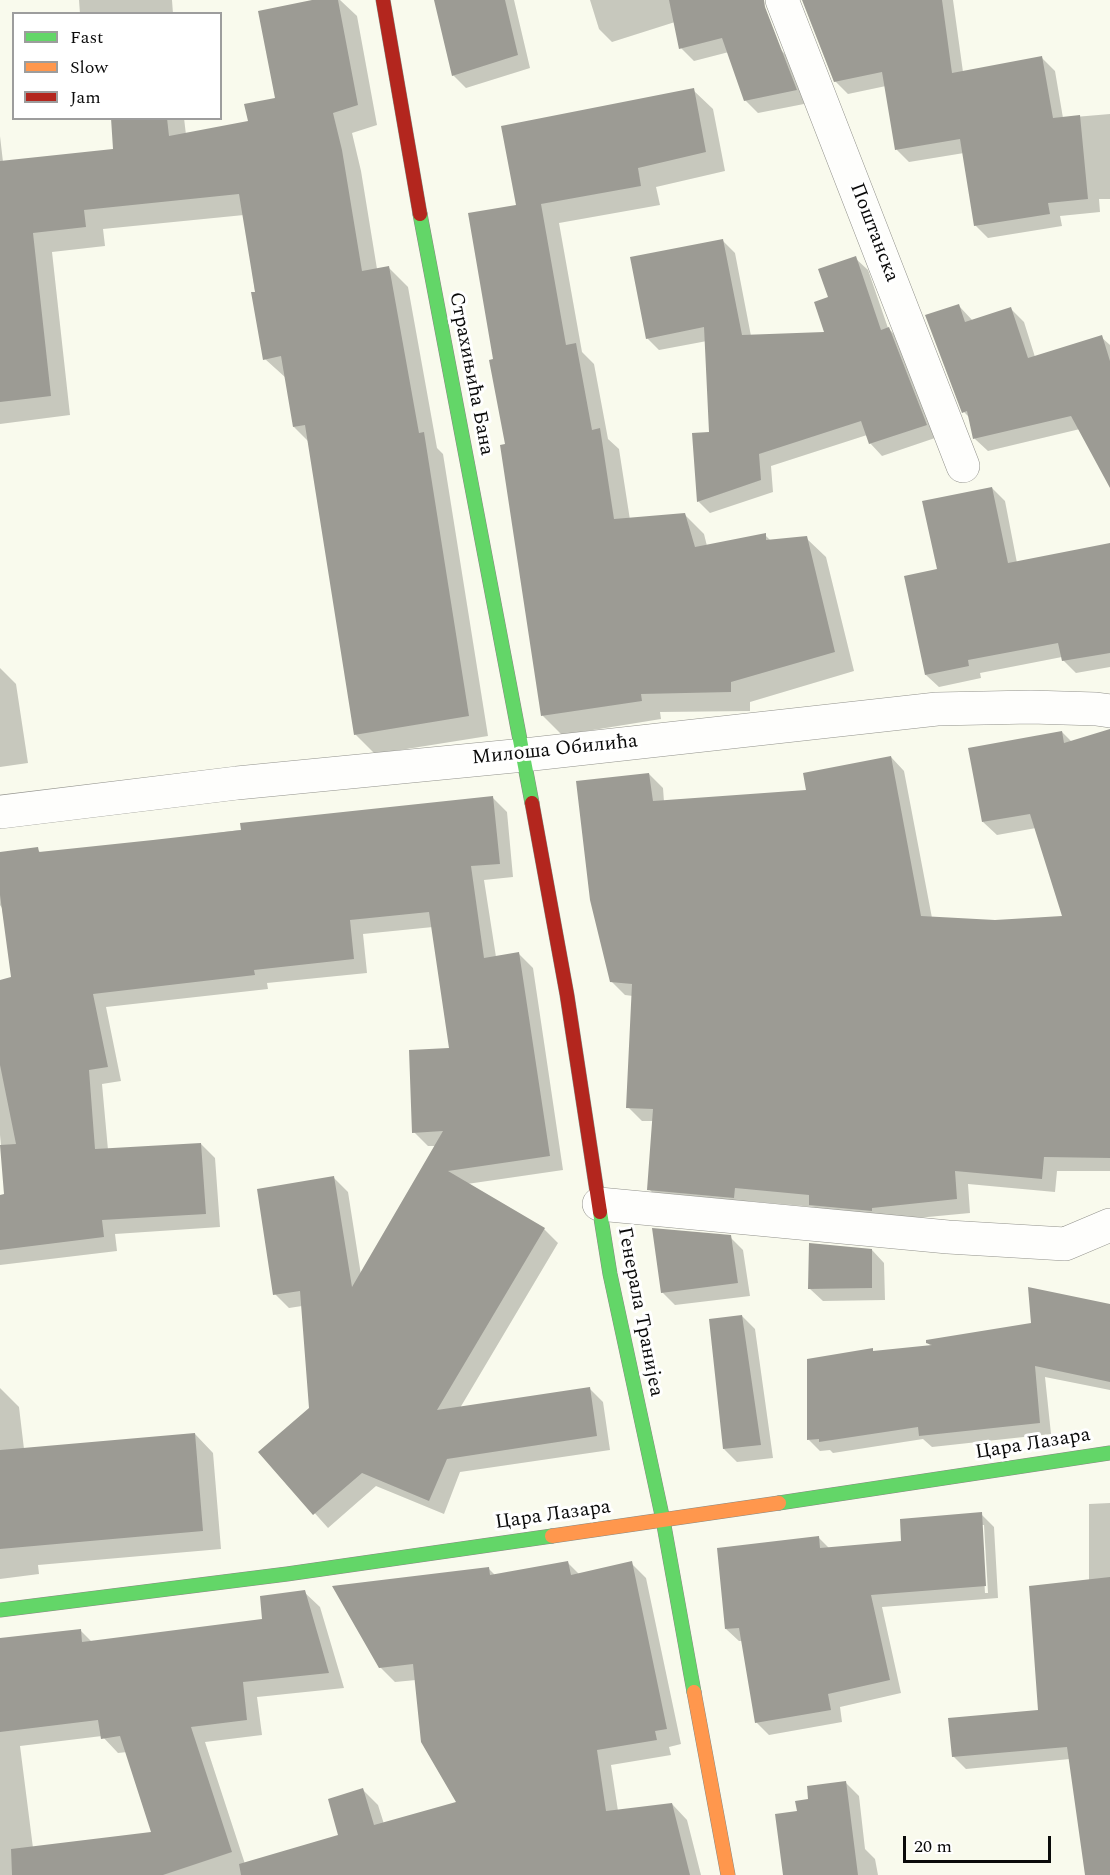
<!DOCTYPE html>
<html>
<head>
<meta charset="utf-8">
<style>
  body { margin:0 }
  #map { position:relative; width:1110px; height:1875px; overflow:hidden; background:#f9faed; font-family:Spectral,serif }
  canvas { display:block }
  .legend { position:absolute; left:12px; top:12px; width:210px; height:108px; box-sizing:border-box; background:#fff; border:2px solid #9d9d9d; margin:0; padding:8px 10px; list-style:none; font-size:18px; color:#0a0a0a }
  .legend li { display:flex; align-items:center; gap:12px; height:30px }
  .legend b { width:30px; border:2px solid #9d9d9d }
  .scale { position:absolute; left:903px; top:1836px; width:148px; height:27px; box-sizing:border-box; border:3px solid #0a0a0a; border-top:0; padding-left:8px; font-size:18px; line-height:21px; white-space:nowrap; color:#0a0a0a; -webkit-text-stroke:4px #fff; paint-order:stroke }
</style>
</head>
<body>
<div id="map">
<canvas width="1110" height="1875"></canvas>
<ul class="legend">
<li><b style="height:8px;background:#63d668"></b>Fast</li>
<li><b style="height:8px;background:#ff974d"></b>Slow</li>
<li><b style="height:8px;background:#b3261e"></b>Jam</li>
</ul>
<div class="scale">20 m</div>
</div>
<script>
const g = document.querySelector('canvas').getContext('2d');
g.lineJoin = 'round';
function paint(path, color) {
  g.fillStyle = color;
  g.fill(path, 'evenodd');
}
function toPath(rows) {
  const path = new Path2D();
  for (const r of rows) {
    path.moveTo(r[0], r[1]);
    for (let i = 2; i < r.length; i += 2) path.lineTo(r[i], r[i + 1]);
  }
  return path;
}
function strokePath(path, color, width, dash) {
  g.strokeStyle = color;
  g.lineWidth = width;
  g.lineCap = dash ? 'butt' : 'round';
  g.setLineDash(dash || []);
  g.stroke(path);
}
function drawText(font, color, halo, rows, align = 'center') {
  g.font = font + ' Spectral,serif';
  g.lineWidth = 6;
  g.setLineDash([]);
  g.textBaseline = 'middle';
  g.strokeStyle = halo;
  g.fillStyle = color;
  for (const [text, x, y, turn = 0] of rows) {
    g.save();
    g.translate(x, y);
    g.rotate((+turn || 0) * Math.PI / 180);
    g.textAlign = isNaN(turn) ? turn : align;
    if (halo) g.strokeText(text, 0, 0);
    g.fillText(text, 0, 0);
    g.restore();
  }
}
paint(toPath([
  [79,0,172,0,173,14,80,14],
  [320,0,340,0,357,16,377,125,352,133,361,171,377,269,388,267,408,287,437,448,443,454,488,736,375,754,355,734,309,442,294,427,286,378,265,359,244,215,103,229,105,246,52,252,70,415,0,424,0,136,3,162,115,151,112,118,184,118,186,135,250,122,277,99],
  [435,0,514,0,530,68,466,88,453,75],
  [590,0,744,0,756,45,694,61,681,48,675,22,612,42,599,29],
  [839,0,953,0,963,72,1042,58,1055,71,1063,118,1110,114,1110,199,1099,199,1100,212,1060,216,1062,226,988,238,975,225,964,153,909,162,897,150,886,86,848,94,835,81],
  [780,49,793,62,809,103,758,113,745,100],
  [693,90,713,109,725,171,656,187,660,205,559,223,582,352,594,364,608,439,619,449,630,520,685,515,704,534,707,546,765,535,771,541,806,538,826,557,854,671,750,702,750,711,660,712,661,719,562,735,543,716,502,446,507,445,495,360,518,206],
  [723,241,735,253,751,336,826,333,829,298,855,258,868,270,888,328,901,341,938,437,882,456,870,443,867,435,771,466,773,492,710,513,698,501,711,433,707,341,659,350,647,338],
  [959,306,973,321,1011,309,1024,322,1035,357,1101,337,1110,345,1110,485,1080,429,988,451,975,439,970,418,964,412],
  [992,488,1005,501,1017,563,1110,545,1110,667,1076,673,1063,660,1062,657,980,673,981,678,939,687,926,675,938,570],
  [0,668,16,684,28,763,0,767],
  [1062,732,1072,742,1110,732,1110,1171,1057,1171,1055,1192,968,1184,970,1213,885,1221,824,1218,814,1207,748,1201,747,1211,662,1203,649,1189,654,1121,642,1121,628,1107,633,996,625,995,611,981,649,774,663,788,664,802,807,791,891,757,904,771,932,918,995,922,1064,917,1036,828,997,835,983,822],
  [493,798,507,812,513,877,484,880,496,957,519,954,533,968,563,1170,467,1184,544,1229,558,1243,460,1408,589,1388,603,1402,610,1450,460,1472,444,1514,376,1486,328,1528,260,1452,310,1408,302,1306,289,1308,275,1294,334,1178,348,1192,361,1275,436,1146,428,1146,414,1132,451,1050,433,927,363,934,367,973,267,983,268,989,106,1007,121,1081,102,1084,108,1150,201,1144,215,1158,220,1227,115,1234,117,1251,0,1265,0,1196,6,1196,0,1135,0,981,13,978,2,908,0,905,0,854,37,849,42,854,153,841],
  [730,1237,743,1250,750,1296,675,1305,662,1292],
  [872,1250,884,1263,885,1300,823,1301,810,1289],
  [1110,1305,1110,1390,1045,1377,1051,1434,932,1447,923,1439,833,1453,830,1450,820,1451,809,1440,872,1350,875,1353,931,1346,928,1343,1033,1324],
  [742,1316,755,1329,773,1458,737,1462,724,1449],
  [0,1388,19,1407,24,1449,195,1434,213,1453,221,1549,38,1565,39,1574,0,1579],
  [1110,1503,1110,1875,1087,1875,1070,1759,966,1769,953,1756,1040,1712,1089,1581,1089,1504],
  [981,1514,994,1527,998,1598,882,1607,901,1693,840,1707,842,1722,769,1735,756,1722,743,1641,739,1641,726,1629,819,1538,829,1548,903,1542],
  [981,1525,984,1525,988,1593,985,1593],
  [568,1563,579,1574,631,1563,646,1578,681,1744,669,1747,671,1755,611,1765,618,1811,672,1804,687,1820,701,1875,0,1875,0,1640,80,1630,92,1642,264,1620,304,1592,320,1607,344,1688,257,1697,262,1735,205,1742,245,1864,340,1836,363,1790,378,1805,384,1824,458,1803,416,1680,395,1682,380,1667,489,1569,496,1576],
  [102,1736,118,1753,127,1752,153,1833,33,1848,20,1746],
  [846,1783,859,1796,865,1849,875,1859,878,1875,785,1875,799,1812,810,1800]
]), '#0003');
paint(toPath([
  [312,0,338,0,358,105,333,113,342,150,362,271,389,266,419,433,424,432,469,716,354,735,305,425,293,427,281,356,263,360,251,292,255,292,239,194,84,210,86,227,33,233,51,396,0,402,0,161,113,149,111,118,167,118,169,136,248,121,244,104,275,98,258,11],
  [434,0,505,0,518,55,452,76],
  [669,0,764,0,765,7,797,90,744,101,722,38,679,49],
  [802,0,942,0,952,73,1042,56,1053,118,1080,115,1088,199,1048,203,1050,214,974,226,960,139,895,150,882,72,834,82],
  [694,88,706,152,638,168,641,186,541,204,566,345,576,343,592,430,600,428,614,519,685,513,695,547,766,533,766,540,807,536,835,652,731,682,731,692,641,694,642,701,541,716,500,445,505,444,489,360,493,359,468,213,516,205,501,126],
  [723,239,742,335,824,332,814,302,828,297,818,269,856,256,881,330,889,327,927,425,869,444,861,421,759,454,761,480,697,502,692,433,709,432,704,327,646,339,630,257],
  [959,304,965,322,1011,307,1028,358,1102,335,1110,361,1110,488,1071,416,973,439,967,411,962,413,925,315],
  [992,487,1008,563,1110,543,1110,653,1062,661,1058,643,968,660,969,666,925,675,904,576,937,569,922,501],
  [1110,729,1110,1158,1044,1157,1042,1179,955,1171,957,1199,872,1208,872,1211,809,1205,809,1195,735,1188,734,1198,647,1190,653,1109,626,1108,632,984,610,982,590,900,576,781,649,773,653,801,806,790,803,773,891,756,921,916,995,920,1062,916,1030,814,982,822,968,748,1062,731,1064,743],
  [493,796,500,864,471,866,484,958,519,952,550,1156,448,1171,545,1228,437,1410,590,1387,597,1436,447,1459,429,1501,362,1473,313,1515,258,1452,309,1408,300,1291,273,1295,257,1189,334,1176,352,1287,443,1131,412,1133,409,1050,449,1048,429,912,350,920,354,959,254,970,255,975,93,994,108,1067,89,1070,95,1149,201,1143,206,1214,102,1220,104,1237,0,1250,0,1195,4,1194,0,1145,16,1144,0,1065,0,980,11,977,0,895,0,852,38,847,39,852,153,840,241,830,240,823],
  [652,1228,731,1235,738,1283,661,1293],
  [809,1243,872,1249,872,1288,808,1289],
  [1028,1287,1110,1304,1110,1382,1035,1366,1040,1423,919,1436,918,1427,819,1442,819,1439,807,1440,807,1359,873,1348,873,1351,932,1345,926,1343,926,1340,1031,1323],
  [742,1315,761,1445,723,1449,709,1319],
  [195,1433,203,1531,0,1549,0,1450],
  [982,1512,986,1586,871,1595,890,1680,828,1694,831,1710,755,1723,739,1628,725,1629,717,1548,819,1536,820,1548,901,1541,900,1519],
  [568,1561,571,1575,632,1561,667,1729,655,1731,657,1740,597,1750,606,1811,672,1803,690,1875,241,1875,239,1864,338,1835,328,1799,363,1788,374,1825,456,1802,421,1742,413,1664,379,1668,332,1586,489,1567,490,1575],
  [1110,1577,1110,1875,1085,1875,1067,1747,952,1757,948,1718,1038,1710,1029,1586],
  [305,1590,329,1673,243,1682,247,1720,191,1727,232,1852,163,1875,12,1875,11,1849,151,1832,120,1736,101,1739,98,1720,0,1732,0,1638,81,1629,82,1642,262,1619,260,1596],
  [846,1781,858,1875,783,1875,775,1814,797,1811,795,1801,808,1799,807,1786]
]), '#9c9b94');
const street = toPath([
  [782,0,963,466],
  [0,812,237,783,524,755,937,709,1031,707,1096,709,1110,711],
  [599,1204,948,1237,1065,1244,1110,1225]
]);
const fast = toPath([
  [420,214,532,803],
  [600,1212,610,1274,663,1520,694,1692],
  [779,1503,1110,1453],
  [0,1610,287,1574,552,1536]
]);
const slow = toPath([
  [552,1536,779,1503],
  [694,1692,728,1875]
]);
const jam = toPath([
  [383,0,420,214],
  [532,803,567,995,600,1212]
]);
strokePath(street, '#92928c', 34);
strokePath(fast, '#888983', 15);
strokePath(slow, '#888983', 15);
strokePath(jam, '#888983', 15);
strokePath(street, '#fefefc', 33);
strokePath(fast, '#63d668', 14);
strokePath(slow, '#ff974d', 14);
strokePath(jam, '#b3261e', 14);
drawText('20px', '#0a0a0a', '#fff', [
  ["Поштанска",873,233,69],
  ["Страхињића Бана",470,374,79],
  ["Милоша Обилића",555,751,-6],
  ["Генерала Транијеа",639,1312,79],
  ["Цара Лазара",1033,1445,-9],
  ["Цара Лазара",553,1516,-8]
]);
</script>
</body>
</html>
